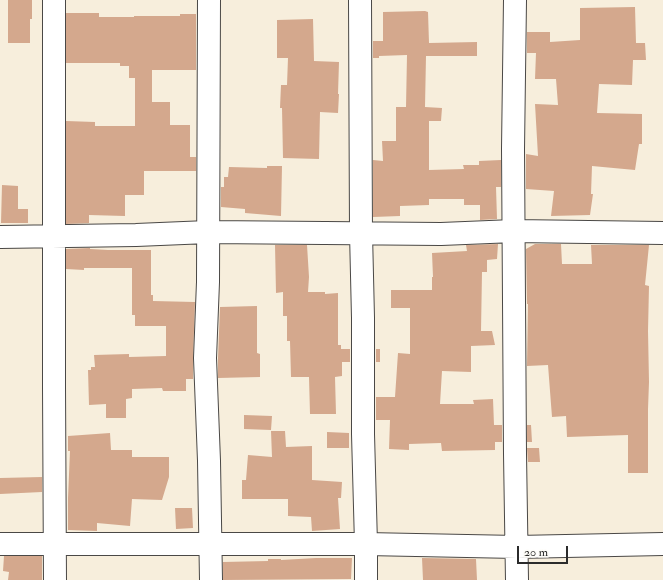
<!DOCTYPE html>
<html>
<head>
<meta charset="utf-8">
<style>
  body { margin:0 }
  #map { position:relative; width:663px; height:580px; overflow:hidden; background:#f7eedc; font-family:"IM FELL Double Pica",serif }
  canvas { display:block }
  .scale { position:absolute; left:517px; top:546px; width:51px; height:18px; box-sizing:border-box; border:2px solid #2b2b2b; border-top:0; padding-left:5px; font-size:12px; line-height:14px; white-space:nowrap; color:#2b2b2b; -webkit-text-stroke:3px #fdfcf7; paint-order:stroke }
</style>
</head>
<body>
<div id="map">
<canvas width="663" height="580"></canvas>
<div class="scale">20 m</div>
</div>
<script>
const g = document.querySelector('canvas').getContext('2d');
g.lineJoin = 'round';
function paint(path, color) {
  g.fillStyle = color;
  g.fill(path, 'evenodd');
}
function toPath(rows) {
  const path = new Path2D();
  for (const r of rows) {
    path.moveTo(r[0], r[1]);
    for (let i = 2; i < r.length; i += 2) path.lineTo(r[i], r[i + 1]);
  }
  return path;
}
function strokePath(path, color, width, dash) {
  g.strokeStyle = color;
  g.lineWidth = width;
  g.lineCap = dash ? 'butt' : 'round';
  g.setLineDash(dash || []);
  g.stroke(path);
}
paint(toPath([
  [8,0,32,0,32,19,30,19,30,43,8,43],
  [635,7,636,43,645,43,646,60,633,60,632,85,599,84,597,113,642,114,642,144,639,144,635,170,592,166,591,194,593,194,590,215,551,216,554,191,526,189,526,154,538,156,535,104,558,105,556,79,535,79,536,53,527,53,527,32,550,32,550,42,580,40,580,8],
  [425,11,428,12,429,43,477,42,477,56,426,56,425,107,442,108,441,121,429,121,429,170,464,169,463,165,479,165,479,161,501,160,501,187,496,187,497,219,480,220,480,205,464,205,464,199,429,199,429,205,400,206,400,216,373,217,373,160,383,161,382,141,396,141,396,107,406,107,407,55,379,56,379,58,373,58,373,41,383,41,383,12],
  [66,13,99,13,99,17,134,17,134,16,180,16,180,14,196,14,196,70,152,70,152,102,170,102,170,125,190,125,190,157,196,157,196,171,144,171,144,195,125,195,125,216,89,215,89,223,66,224,66,121,95,122,95,126,135,126,135,78,129,78,129,66,120,66,120,63,66,63],
  [313,19,314,61,339,62,338,94,339,94,338,113,320,112,319,159,283,158,282,108,280,108,281,85,287,85,288,58,277,58,277,20],
  [267,166,282,166,281,216,245,213,245,209,221,207,221,187,224,187,224,177,228,177,229,167,267,168],
  [2,185,18,186,18,209,28,209,28,223,1,223],
  [498,244,497,259,487,260,487,272,482,272,481,331,492,331,495,345,471,346,471,372,442,371,440,404,474,404,473,400,493,399,494,425,502,425,502,442,495,442,495,450,442,451,441,443,409,444,409,450,389,449,390,420,376,420,376,397,395,397,398,353,410,354,410,308,391,308,391,290,432,290,432,277,433,277,432,253,467,251,466,245],
  [535,244,561,244,562,264,592,264,591,245,649,245,645,285,649,286,648,331,649,382,648,409,648,473,628,473,628,435,567,437,566,416,552,417,548,365,527,366,528,304,527,304,526,249],
  [275,245,307,245,309,277,308,292,325,292,325,294,338,293,338,345,341,345,341,349,350,349,350,362,342,362,342,376,335,377,336,414,310,414,309,377,291,377,290,341,287,341,287,316,283,316,283,292,276,293],
  [90,248,90,249,108,250,151,250,151,295,153,295,153,301,195,302,193,358,193,379,186,379,186,391,163,391,162,388,132,389,132,398,126,399,126,418,106,418,106,404,89,405,88,370,91,370,91,367,95,367,94,355,129,354,129,357,166,356,166,326,135,326,135,315,132,315,132,268,84,268,84,270,66,269,66,249],
  [257,306,257,353,260,354,260,377,218,378,218,358,220,307],
  [376,349,380,349,380,362,376,362],
  [244,415,272,416,271,430,244,429],
  [527,425,531,425,532,442,527,442],
  [271,431,285,431,286,447,312,446,312,480,342,482,341,498,338,498,340,529,312,531,311,517,288,516,288,499,242,499,242,480,246,480,248,455,272,457],
  [327,432,349,433,349,448,327,448],
  [110,433,111,450,132,450,132,457,169,457,169,477,162,500,132,499,130,526,97,523,97,531,68,530,68,498,70,451,68,451,68,436],
  [527,448,539,448,540,462,528,462],
  [42,477,42,492,0,494,0,478],
  [175,508,192,508,193,528,176,529],
  [4,556,42,556,42,580,8,580,9,572,3,571],
  [316,558,352,558,351,579,223,580,223,562,268,561,268,559,281,559,281,560],
  [422,558,476,559,477,580,423,580]
]), '#d4a88d');
const minor = toPath([
  [54,0,54,387,55,580],
  [209,0,208,282,205,358,209,461,211,580],
  [360,0,361,233,363,318,363,434,366,544,366,580],
  [515,0,513,149,515,454,517,580],
  [0,237,136,235,208,232,441,234,514,231,663,233],
  [0,544,366,544,517,547,663,544]
]);
strokePath(minor, '#4a4846', 24);
strokePath(minor, '#fff', 22);
</script>
</body>
</html>
